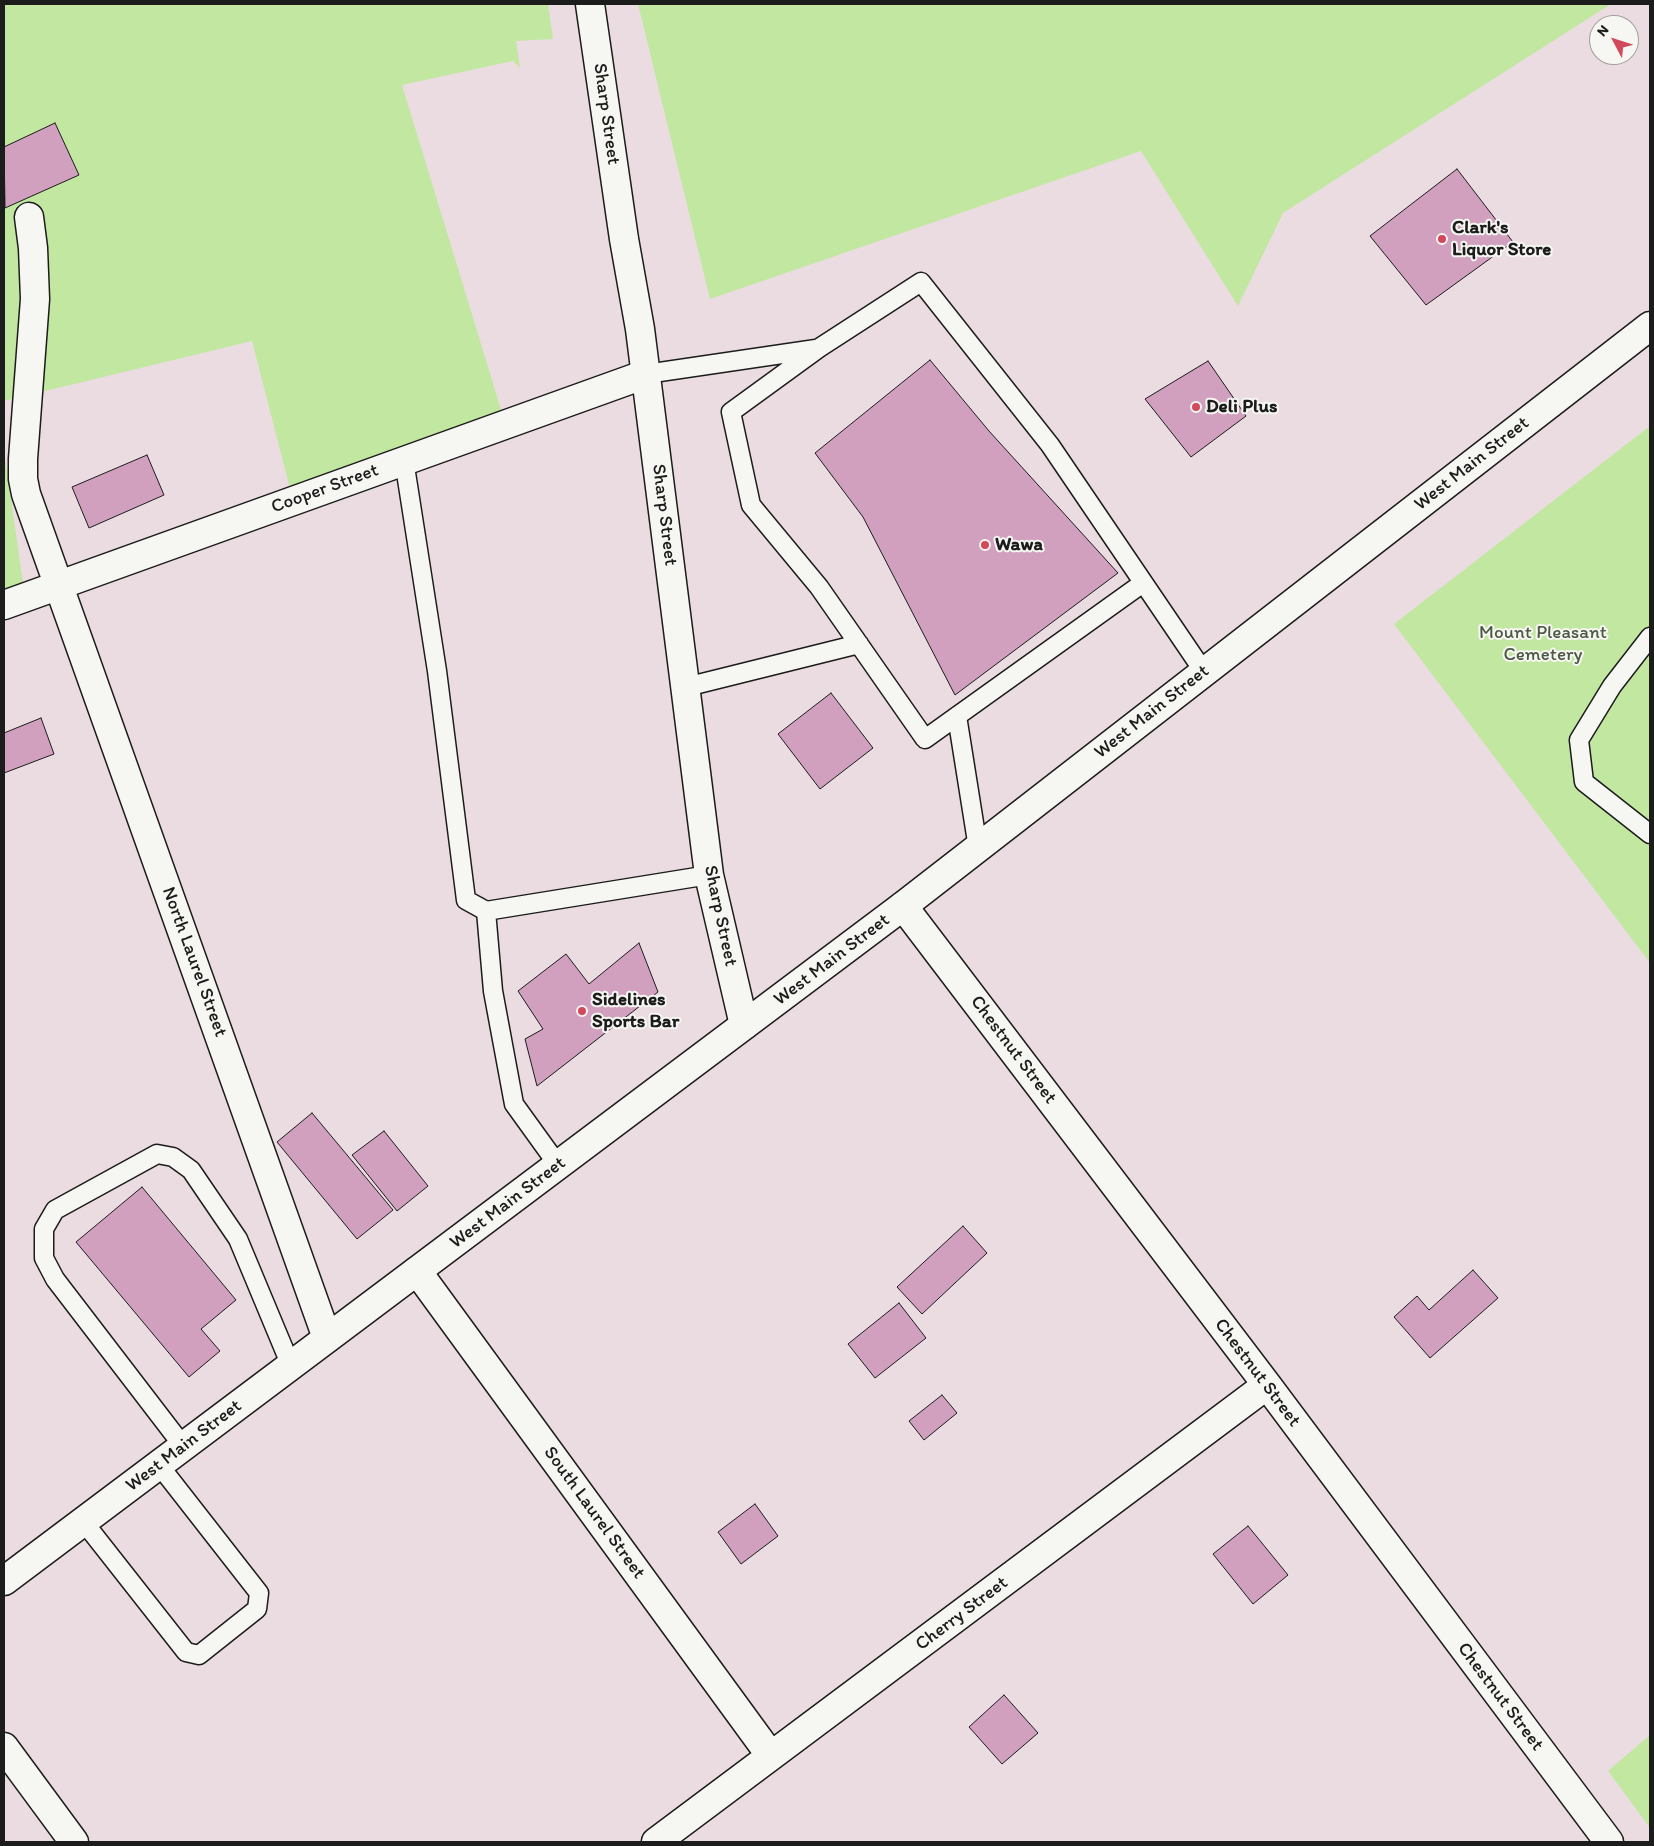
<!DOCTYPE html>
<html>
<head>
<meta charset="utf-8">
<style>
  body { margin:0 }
  #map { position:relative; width:1654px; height:1846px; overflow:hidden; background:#ebdce2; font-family:Itim,sans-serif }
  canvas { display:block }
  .frame { position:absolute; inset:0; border:5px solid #1c1c1c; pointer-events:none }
  .north { position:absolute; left:1589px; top:15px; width:50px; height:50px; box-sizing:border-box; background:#f6f6f2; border:1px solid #9f9f9c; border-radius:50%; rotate:310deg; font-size:14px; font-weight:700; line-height:20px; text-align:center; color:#1c1c1c }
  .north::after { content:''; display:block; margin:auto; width:18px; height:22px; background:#d1495b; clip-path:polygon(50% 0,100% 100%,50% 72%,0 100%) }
</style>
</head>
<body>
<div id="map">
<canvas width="1654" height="1846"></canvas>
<div class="frame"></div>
<div class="north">N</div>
</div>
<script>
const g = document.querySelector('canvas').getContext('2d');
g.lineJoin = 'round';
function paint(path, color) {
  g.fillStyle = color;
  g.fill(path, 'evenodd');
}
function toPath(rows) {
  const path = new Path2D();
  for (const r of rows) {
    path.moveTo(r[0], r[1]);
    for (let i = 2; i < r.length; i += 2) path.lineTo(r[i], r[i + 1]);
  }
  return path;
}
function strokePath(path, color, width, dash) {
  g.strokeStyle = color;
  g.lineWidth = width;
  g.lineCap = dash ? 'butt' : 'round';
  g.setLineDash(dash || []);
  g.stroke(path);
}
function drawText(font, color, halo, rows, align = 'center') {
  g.font = font + ' Itim,sans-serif';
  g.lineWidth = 4;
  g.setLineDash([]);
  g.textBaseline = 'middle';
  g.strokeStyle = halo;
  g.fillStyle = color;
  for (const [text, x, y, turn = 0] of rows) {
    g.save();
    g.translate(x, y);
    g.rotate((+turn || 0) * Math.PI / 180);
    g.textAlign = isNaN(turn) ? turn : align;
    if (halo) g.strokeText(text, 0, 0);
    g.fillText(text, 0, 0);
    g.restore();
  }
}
paint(toPath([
  [4,4,548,4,553,39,516,41,520,68,513,61,402,85,510,439,296,512,252,341,4,401],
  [638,4,1611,4,1283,213,1238,306,1141,151,710,299],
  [1650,426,1650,963,1394,624],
  [4,450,26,604,4,611],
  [1650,1735,1650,1828,1608,1771]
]), '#c2e7a1');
const building = toPath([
  [55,123,79,175,5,208,4,147,55,123],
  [1457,169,1513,242,1426,305,1370,236,1457,169],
  [930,360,989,431,1118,573,955,695,863,517,815,453,930,360],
  [1208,361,1246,416,1191,457,1145,399,1208,361],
  [147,455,164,495,89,528,72,487,147,455],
  [831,693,873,748,820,789,778,734,831,693],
  [41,718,54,754,4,773,4,733,41,718],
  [639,943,658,992,537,1086,525,1039,543,1029,518,991,566,954,589,984,639,943],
  [312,1113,393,1210,357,1239,277,1142,312,1113],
  [384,1131,428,1186,397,1211,352,1155,384,1131],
  [142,1187,236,1300,201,1329,220,1351,189,1377,76,1242,142,1187],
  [963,1226,987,1253,922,1314,897,1287,963,1226],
  [1473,1270,1498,1298,1430,1358,1394,1317,1417,1296,1429,1310,1473,1270],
  [899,1303,926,1338,875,1378,848,1344,899,1303],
  [942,1395,957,1413,924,1440,909,1421,942,1395],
  [755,1504,778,1536,741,1564,718,1532,755,1504],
  [1248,1526,1288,1575,1253,1604,1213,1554,1248,1526],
  [1004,1695,1038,1733,1002,1764,969,1727,1004,1695]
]);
paint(building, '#d1a0be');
strokePath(building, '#1c1c1c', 1);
const lane = toPath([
  [646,374,816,349],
  [404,460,437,671,466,900,486,911,493,991,514,1104,558,1165],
  [1143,583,925,739,819,587,751,505,731,412,819,348,921,282,1050,445,1204,672],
  [1650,637,1612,686,1579,740,1584,782,1650,834],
  [686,687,859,644],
  [957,716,978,848],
  [486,911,709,875],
  [183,1446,55,1279,44,1258,44,1229,55,1210,157,1154,173,1157,191,1170,238,1239,291,1366],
  [83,1521,186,1652,199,1655,257,1609,259,1593,159,1465]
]);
const street = toPath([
  [29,217,33,248,35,299,23,459,23,479,26,494,327,1338],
  [4,605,646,374],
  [903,906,1267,1385,1609,1842],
  [417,1271,771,1756],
  [4,1747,74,1842],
  [656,1842,1267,1385]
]);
const secondary = toPath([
  [590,4,624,239,640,329,709,875,744,1025]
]);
const highway = toPath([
  [4,1581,903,906,1650,326]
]);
strokePath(lane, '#1c1c1c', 21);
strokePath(street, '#1c1c1c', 31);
strokePath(secondary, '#1c1c1c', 31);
strokePath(highway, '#1c1c1c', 31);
strokePath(lane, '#f6f6f2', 18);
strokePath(street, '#f6f6f2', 28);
strokePath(secondary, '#f6f6f2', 28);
strokePath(highway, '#f6f6f2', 28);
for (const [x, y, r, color] of [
  [1442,239,5,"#d1495b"],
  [1196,407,5,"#d1495b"],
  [985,545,5,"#d1495b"],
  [582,1011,5,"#d1495b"]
]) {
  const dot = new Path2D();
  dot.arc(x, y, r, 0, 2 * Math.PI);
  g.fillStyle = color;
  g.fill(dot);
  strokePath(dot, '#f6f6f2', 2);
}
drawText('19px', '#1c1c1c', '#f6f6f2', [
  ["Sharp Street",606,114,82],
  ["West Main Street",1472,464,-38],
  ["Cooper Street",325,489,-20],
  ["Sharp Street",664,515,83],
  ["West Main Street",1152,712,-38],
  ["Sharp Street",720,916,78],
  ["West Main Street",832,960,-37],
  ["North Laurel Street",194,962,70],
  ["Chestnut Street",1013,1050,53],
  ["West Main Street",508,1203,-37],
  ["Chestnut Street",1257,1373,53],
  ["West Main Street",184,1446,-37],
  ["South Laurel Street",594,1513,54],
  ["Cherry Street",962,1614,-37],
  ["Chestnut Street",1500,1697,53]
]);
drawText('bold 19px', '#1c1c1c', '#f6f6f2', [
  ["Clark's",1452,228],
  ["Liquor Store",1452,250],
  ["Deli Plus",1206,407],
  ["Wawa",995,545],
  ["Sidelines",592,1000],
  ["Sports Bar",592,1022]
], 'left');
drawText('19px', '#4e5944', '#f6f6f2', [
  ["Mount Pleasant",1543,633],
  ["Cemetery",1543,655]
]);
</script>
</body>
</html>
